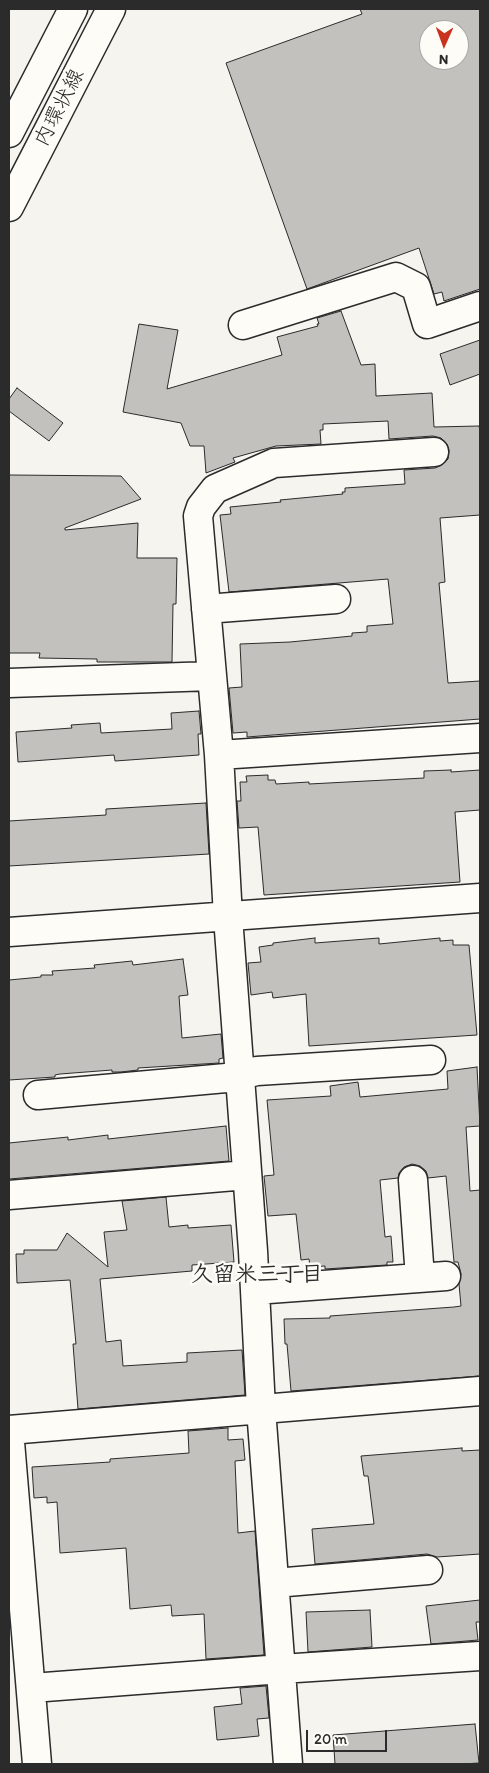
<!DOCTYPE html>
<html>
<head>
<meta charset="utf-8">
<style>
  body { margin:0 }
  #map { position:relative; width:489px; height:1773px; overflow:hidden; background:#f5f4ef; font-family:Itim,sans-serif }
  canvas { display:block }
  .frame { position:absolute; inset:0; border:10px solid #2b2b2b; pointer-events:none }
  .north { position:absolute; left:419px; top:20px; width:50px; height:50px; box-sizing:border-box; background:#fdfcf7; border:1px solid #a9a8a5; border-radius:50%; rotate:182deg; font-size:14px; font-weight:700; line-height:20px; text-align:center; color:#2b2b2b }
  .north::after { content:''; display:block; margin:auto; width:18px; height:22px; background:#c8321e; clip-path:polygon(50% 0,100% 100%,50% 72%,0 100%) }
  .scale { position:absolute; left:306px; top:1730px; width:81px; height:22px; box-sizing:border-box; border:2px solid #2b2b2b; border-top:0; padding-left:6px; font-size:15px; line-height:18px; white-space:nowrap; color:#2b2b2b; -webkit-text-stroke:4px #fdfcf7; paint-order:stroke }
</style>
</head>
<body>
<div id="map">
<canvas width="489" height="1773"></canvas>
<div class="frame"></div>
<div class="north">N</div>
<div class="scale">20 m</div>
</div>
<script>
const g = document.querySelector('canvas').getContext('2d');
g.lineJoin = 'round';
function paint(path, color) {
  g.fillStyle = color;
  g.fill(path, 'evenodd');
}
function toPath(rows) {
  const path = new Path2D();
  for (const r of rows) {
    path.moveTo(r[0], r[1]);
    for (let i = 2; i < r.length; i += 2) path.lineTo(r[i], r[i + 1]);
  }
  return path;
}
function strokePath(path, color, width, dash) {
  g.strokeStyle = color;
  g.lineWidth = width;
  g.lineCap = dash ? 'butt' : 'round';
  g.setLineDash(dash || []);
  g.stroke(path);
}
function drawText(font, color, halo, rows, align = 'center') {
  g.font = font + ' Itim,"Klee One",sans-serif';
  g.lineWidth = 5;
  g.setLineDash([]);
  g.textBaseline = 'middle';
  g.strokeStyle = halo;
  g.fillStyle = color;
  for (const [text, x, y, turn = 0] of rows) {
    g.save();
    g.translate(x, y);
    g.rotate((+turn || 0) * Math.PI / 180);
    g.textAlign = isNaN(turn) ? turn : align;
    if (halo) g.strokeText(text, 0, 0);
    g.fillText(text, 0, 0);
    g.restore();
  }
}
const building = toPath([
  [360,9,480,9,480,289,444,301,442,292,434,294,419,248,307,289,226,63,362,14,360,9],
  [429,30,459,30,459,60,429,60,429,30],
  [341,311,361,365,375,364,376,396,432,393,434,427,479,426,480,431,480,515,440,518,445,582,439,583,448,683,480,681,480,719,247,737,247,732,233,733,229,688,242,687,240,644,290,642,352,636,352,633,367,632,367,626,393,624,388,579,229,592,220,515,231,514,230,507,281,502,280,500,343,494,342,492,345,492,345,488,405,484,404,470,435,468,442,465,448,459,449,450,447,444,441,438,433,436,389,439,388,421,323,424,323,430,320,430,321,444,276,446,233,458,235,462,206,473,204,446,190,446,181,423,123,412,139,324,178,330,167,389,282,355,277,337,318,326,317,324,319,324,317,318,341,311],
  [480,340,480,374,450,385,440,354,480,340],
  [17,388,63,423,49,441,9,411,9,399,17,388],
  [9,475,121,476,141,499,65,528,65,530,138,523,137,558,177,558,176,604,173,604,172,662,97,662,97,659,39,658,40,653,9,653,9,475],
  [199,711,201,734,198,734,199,755,115,761,114,755,18,762,16,732,72,728,71,725,100,723,101,733,172,729,171,713,199,711],
  [451,770,451,772,480,770,480,810,455,812,460,882,264,895,258,827,239,828,237,801,241,801,240,782,247,782,246,776,268,775,268,780,275,780,276,784,309,782,309,784,424,778,424,771,451,770],
  [206,803,209,854,9,866,9,821,106,815,106,809,206,803],
  [315,938,315,943,379,938,379,944,440,938,440,941,453,940,453,945,469,945,477,1035,309,1046,306,994,273,998,272,992,251,995,248,963,261,962,259,947,273,945,273,943,315,938],
  [183,959,188,995,179,996,182,1038,221,1034,223,1058,219,1059,219,1063,138,1068,138,1070,121,1072,112,1072,112,1070,60,1074,55,1075,55,1077,9,1080,9,980,41,977,41,975,53,975,52,971,95,968,94,965,132,961,133,965,183,959],
  [477,1067,480,1126,466,1127,470,1191,480,1190,480,1376,291,1391,287,1344,285,1344,284,1319,330,1318,330,1316,454,1307,461,1306,459,1284,461,1274,458,1262,454,1262,446,1176,428,1178,426,1171,420,1166,412,1164,404,1167,399,1173,398,1178,380,1180,385,1237,391,1236,393,1262,387,1262,387,1265,325,1269,325,1266,310,1267,309,1259,301,1260,296,1214,268,1216,264,1176,274,1175,267,1100,331,1096,330,1086,358,1082,360,1097,448,1089,447,1071,477,1067],
  [226,1126,229,1161,9,1179,9,1143,68,1137,68,1140,108,1135,108,1139,226,1126],
  [166,1197,169,1227,188,1225,188,1228,231,1225,234,1262,192,1265,192,1271,100,1279,106,1342,121,1340,123,1366,187,1362,187,1353,242,1350,245,1395,78,1409,73,1344,76,1344,70,1280,17,1283,16,1254,24,1254,24,1250,57,1250,67,1233,108,1267,104,1232,127,1230,122,1201,166,1197],
  [228,1428,228,1440,243,1439,245,1460,235,1461,238,1533,255,1531,264,1655,206,1659,204,1614,172,1616,171,1605,130,1609,126,1548,60,1553,57,1502,47,1503,47,1497,34,1498,32,1467,110,1462,110,1459,189,1453,188,1431,228,1428],
  [462,1448,462,1451,480,1450,480,1554,437,1557,427,1554,315,1564,312,1529,374,1524,368,1476,364,1476,361,1456,462,1448],
  [480,1600,480,1622,476,1622,478,1640,431,1644,426,1606,480,1600],
  [370,1610,372,1647,308,1652,306,1612,370,1610],
  [266,1686,269,1718,257,1719,259,1736,217,1740,214,1707,242,1704,240,1688,266,1686],
  [475,1724,479,1763,462,1764,335,1764,333,1735,475,1724]
]);
paint(building, '#c2c1be');
strokePath(building, '#2b2b2b', 1);
const minor = toPath([
  [9,133,73,9],
  [9,207,111,9],
  [243,325,396,277,416,287,427,324,480,306],
  [206,609,336,599],
  [9,683,212,676],
  [219,755,480,738],
  [9,932,480,898],
  [38,1095,226,1078,257,1071,431,1060],
  [413,1180,420,1278],
  [9,1195,247,1175],
  [255,1290,446,1276],
  [9,1430,480,1391],
  [9,1430,37,1764],
  [275,1583,428,1570],
  [32,1688,281,1669,480,1656],
  [288,1764,261,1409,253,1251,228,917,219,755,198,516,201,507,215,489,274,463,434,452]
]);
strokePath(minor, '#2b2b2b', 31);
strokePath(minor, '#fdfcf7', 28);
drawText('21px', '#2b2b2b', '#fdfcf7', [
  ["内環状線",60,108,-63]
]);
drawText('bold 22px', '#2b2b2b', '#fdfcf7', [
  ["久留米三丁目",257,1275]
]);
</script>
</body>
</html>
